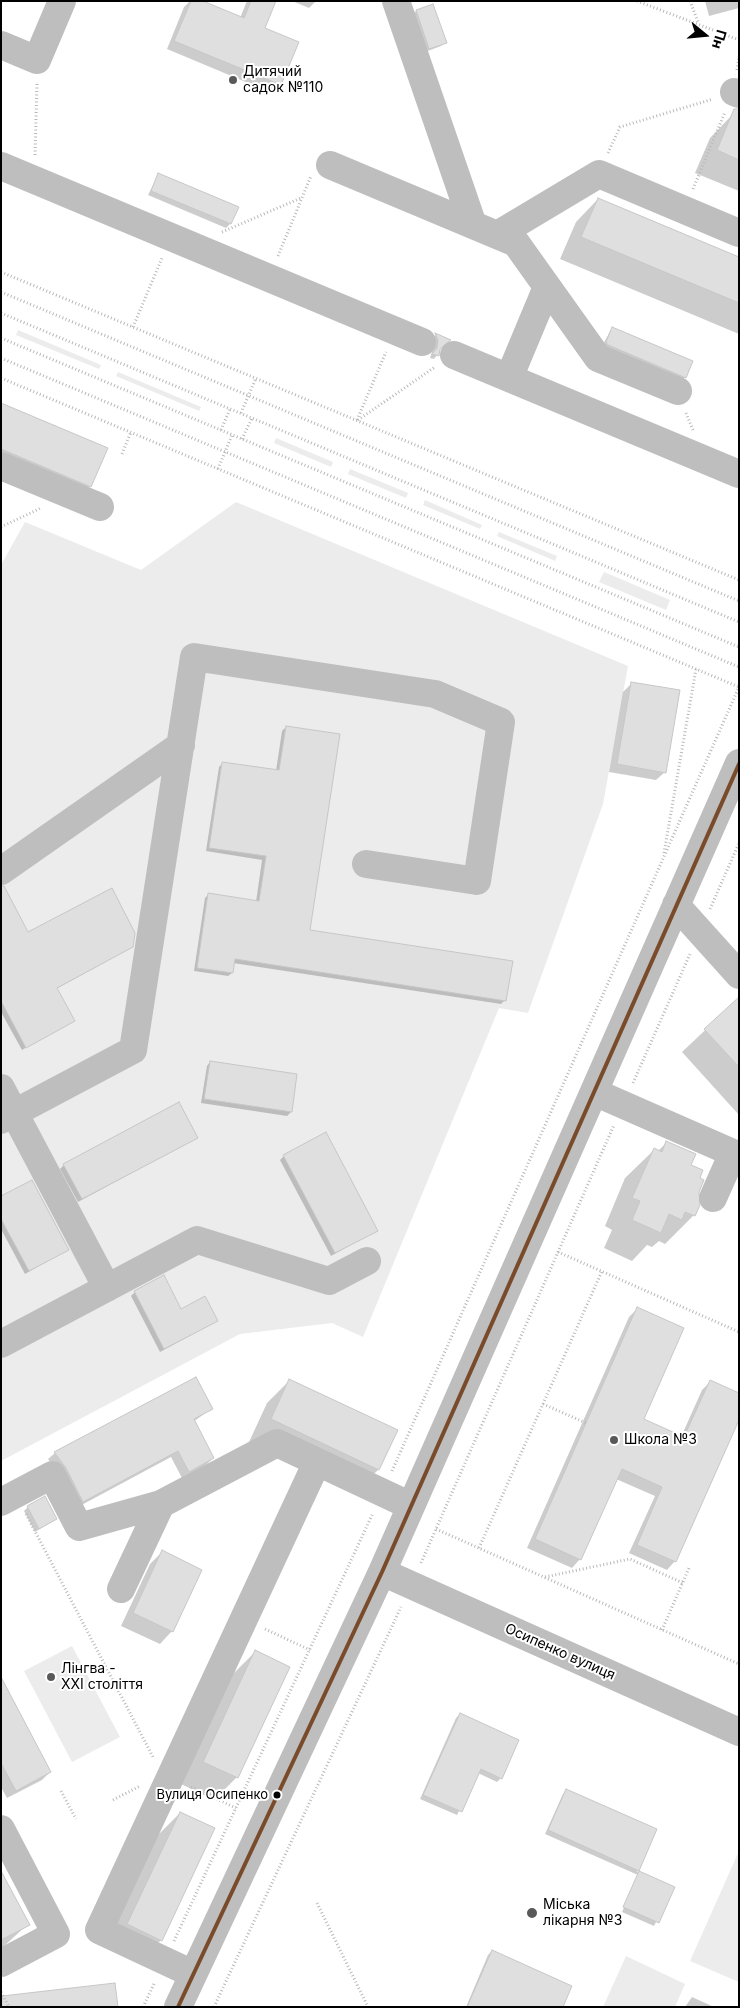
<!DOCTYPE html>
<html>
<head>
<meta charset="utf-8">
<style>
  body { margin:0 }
  #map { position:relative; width:740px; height:2008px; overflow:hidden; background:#fff; font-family:Inter,sans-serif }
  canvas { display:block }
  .frame { position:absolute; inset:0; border:2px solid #000; pointer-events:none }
  .north { position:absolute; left:680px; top:10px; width:50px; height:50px; -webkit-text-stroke:4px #fff; paint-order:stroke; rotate:107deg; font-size:14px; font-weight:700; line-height:20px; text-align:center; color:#000 }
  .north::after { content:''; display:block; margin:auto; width:18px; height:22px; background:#000; clip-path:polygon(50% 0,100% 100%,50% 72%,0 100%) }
</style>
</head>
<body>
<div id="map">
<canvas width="740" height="2008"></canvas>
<div class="frame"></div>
<div class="north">Пн</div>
</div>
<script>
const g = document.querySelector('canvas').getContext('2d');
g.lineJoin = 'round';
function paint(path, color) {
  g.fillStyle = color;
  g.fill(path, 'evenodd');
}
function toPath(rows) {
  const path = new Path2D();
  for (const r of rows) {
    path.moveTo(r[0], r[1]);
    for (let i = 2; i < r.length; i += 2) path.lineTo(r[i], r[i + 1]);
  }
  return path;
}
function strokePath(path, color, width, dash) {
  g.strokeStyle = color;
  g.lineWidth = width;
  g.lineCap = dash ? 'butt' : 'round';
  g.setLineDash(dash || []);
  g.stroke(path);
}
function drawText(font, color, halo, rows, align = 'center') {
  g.font = font + ' Inter,sans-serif';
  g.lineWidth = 4;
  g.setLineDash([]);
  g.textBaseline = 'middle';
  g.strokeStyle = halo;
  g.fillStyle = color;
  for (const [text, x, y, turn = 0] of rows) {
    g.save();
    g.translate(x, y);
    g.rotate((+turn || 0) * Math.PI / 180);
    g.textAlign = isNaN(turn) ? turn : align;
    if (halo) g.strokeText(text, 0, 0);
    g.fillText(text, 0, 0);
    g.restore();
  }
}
paint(toPath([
  [18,330,101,365,99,369,16,335],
  [118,372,201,407,199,411,116,376],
  [276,438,333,462,331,467,274,443],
  [350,469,408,493,406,498,348,474],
  [425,500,482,525,480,529,423,505],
  [236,502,628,666,603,804,528,1013,499,1008,363,1337,332,1323,240,1334,1,1461,1,565,25,522,141,570],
  [499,532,557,556,555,561,497,536],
  [604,572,670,600,666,610,599,582],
  [72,1646,120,1737,72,1762,24,1671],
  [739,1851,739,1982,690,1961],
  [626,1956,685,1984,675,2007,603,2007]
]), '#ececec');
paint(toPath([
  [190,1,200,1,240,18,247,1,274,1,263,29,280,84,272,93,167,49,184,7],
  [292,1,316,1,309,8],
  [705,1,739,1,739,8,709,16],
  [433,5,445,42,441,46,425,52,412,15,416,11],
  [732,115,739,118,739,191,695,173,710,138],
  [158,175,230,224,226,228,148,195],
  [598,199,739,258,739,334,560,259,576,222],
  [612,328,685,377,681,381,602,346],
  [435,335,449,340,438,349,437,355,434,359,430,358,434,345,432,338],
  [1,405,90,486,68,508,1,480],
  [632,683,665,772,656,780,609,772,623,692],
  [286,727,308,931,505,1000,501,1004,233,963,232,973,228,976,194,971,205,898,209,894,256,902,262,860,206,851,219,767,223,763,276,771,282,731],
  [1,905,28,934,132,947,56,989,73,1021,22,1050,1,1012],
  [736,1001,739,1004,739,1115,682,1052],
  [210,1062,296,1076,291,1112,287,1116,201,1103,207,1066],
  [196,1138,78,1202,60,1169,64,1165],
  [667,1142,690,1166,696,1199,694,1215,665,1244,659,1241,652,1247,647,1245,632,1261,604,1248,612,1230,605,1226,625,1178,654,1150,658,1151],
  [284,1156,377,1230,331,1256,280,1160],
  [1,1198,67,1250,25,1274,1,1229],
  [135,1292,181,1311,217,1321,160,1352,131,1296],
  [637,1309,642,1420,681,1437,702,1390,710,1382,675,1561,667,1570,629,1553,655,1496,616,1479,580,1559,572,1568,527,1548,629,1317],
  [289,1381,396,1431,378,1470,355,1492,249,1442,267,1403],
  [211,1409,193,1422,213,1458,206,1465,182,1478,171,1457,76,1508,59,1475,48,1459,55,1453],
  [28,1507,56,1519,35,1532,24,1511],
  [162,1552,172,1631,160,1644,121,1626,150,1564],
  [255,1652,237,1777,214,1800,181,1784,233,1674],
  [1,1679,50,1772,42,1780,7,1798,1,1787],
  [460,1714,501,1778,497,1782,478,1773,457,1815,420,1799,456,1718],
  [567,1790,656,1830,637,1872,673,1888,654,1926,622,1912,638,1875,545,1834,563,1794],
  [180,1813,161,1940,139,1963,105,1947,157,1836],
  [1,1873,28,1924,1,1949],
  [492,1951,562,2007,466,2007,488,1955],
  [692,1997,714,2007,685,2007]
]), '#0003');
const building = toPath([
  [191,1,203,1,244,18,251,1,276,1,265,28,299,42,281,85,174,41,191,1],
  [433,4,447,43,429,49,416,10,433,4],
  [734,109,739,109,739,160,717,150,734,109],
  [158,173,239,207,231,224,151,191,158,173],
  [598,198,739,257,739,303,581,237,598,198],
  [612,327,693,361,686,378,608,345,606,342,612,327],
  [435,333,451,340,440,349,439,356,432,354,437,348,438,340,435,333],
  [1,403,108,448,91,487,1,449,1,403],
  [631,682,680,690,666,773,617,764,631,682],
  [286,726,340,734,310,930,513,961,506,1001,235,959,233,973,197,968,208,893,259,901,266,856,209,848,222,762,279,770,286,726],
  [1,886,4,886,28,932,112,888,135,933,133,947,57,988,75,1021,26,1048,1,1001,1,886],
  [739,997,739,1067,704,1029,739,997],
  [210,1061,297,1074,292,1112,204,1099,210,1061],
  [179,1102,198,1138,82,1199,63,1164,179,1102],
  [326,1132,378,1231,335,1253,283,1155,326,1132],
  [666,1141,696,1154,691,1165,703,1170,700,1178,704,1180,699,1192,700,1205,695,1216,685,1212,682,1220,669,1214,661,1233,632,1220,640,1201,632,1198,654,1148,662,1152,666,1141],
  [32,1180,69,1250,29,1271,1,1219,1,1196,32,1180],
  [164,1275,181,1309,205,1296,218,1321,164,1349,134,1291,164,1275],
  [637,1307,684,1328,644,1419,684,1437,710,1380,739,1393,739,1420,676,1562,637,1545,662,1487,622,1469,581,1560,535,1539,637,1307],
  [196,1377,213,1409,194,1419,214,1458,189,1472,178,1451,83,1502,66,1468,54,1452,196,1377],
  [289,1379,398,1430,379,1470,271,1419,289,1379],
  [45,1496,57,1519,39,1529,27,1506,45,1496],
  [162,1550,202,1570,173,1632,133,1613,162,1550],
  [255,1650,290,1667,238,1778,203,1762,255,1650],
  [1,1677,51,1772,16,1791,1,1763,1,1677],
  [460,1713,519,1740,502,1779,481,1769,462,1812,423,1795,460,1713],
  [566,1789,657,1829,639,1871,548,1830,566,1789],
  [180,1812,215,1828,162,1941,127,1924,180,1812],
  [1,1871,30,1925,1,1940,1,1871],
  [639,1871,675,1887,659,1923,623,1907,639,1871],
  [492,1950,572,1986,563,2007,467,2007,492,1950],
  [115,1983,118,2007,2,2007,2,1996,115,1983]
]);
paint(building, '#dfdfdf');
strokePath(building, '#c7c7c7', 1);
strokePath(toPath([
  [637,1,739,40],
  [690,1,698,22],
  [737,70,739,56],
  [608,153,620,127,713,99],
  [35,155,37,83],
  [693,189,725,112],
  [222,232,301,198],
  [278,256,311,176],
  [1,272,739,580],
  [1,292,739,601],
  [1,313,739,622],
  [133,327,162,258],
  [1,338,739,647],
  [1,358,739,667],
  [1,378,739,687],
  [241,413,256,378],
  [686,413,693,430],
  [357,420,386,352],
  [358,420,435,367],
  [221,430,230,409],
  [242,439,252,418],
  [122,454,131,432],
  [218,469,232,435],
  [1,527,41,508],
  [664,853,696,669],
  [710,909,739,843],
  [633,1083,690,954],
  [558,1252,739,1332],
  [543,1404,586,1423],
  [392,1471,739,687],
  [26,1514,153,1757],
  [436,1529,739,1664],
  [479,1548,602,1271],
  [421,1563,614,1125],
  [545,1577,630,1559,683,1583],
  [265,1629,310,1650],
  [662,1630,689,1568],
  [191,1787,236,1808],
  [61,1791,76,1819],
  [113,1800,140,1786],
  [317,1903,368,2007],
  [174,1941,373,1513],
  [1,1992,9,2007],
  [143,2007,155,1982],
  [214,2007,401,1607]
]), '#b9b9b9', 3, [1, 2.5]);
strokePath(toPath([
  [396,1,473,225],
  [1,45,37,60,62,1],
  [734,92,739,94],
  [330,165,516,243,598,358,678,391],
  [1,166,422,342],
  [497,235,599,174,739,233],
  [454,355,739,474],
  [509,378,547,287],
  [1,466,100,507],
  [1,871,181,745],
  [676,905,739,975],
  [1,1088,107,1288],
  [594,1092,733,1153,713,1198],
  [1,1120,133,1050,194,657,435,694,501,722,477,881,366,864],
  [1,1344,197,1240,329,1281,367,1261],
  [1,1502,52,1475,79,1527,161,1504,277,1443,411,1506],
  [382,1572,739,1732],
  [121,1589,161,1504],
  [1,1829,56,1934,1,1963],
  [193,1974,99,1930,317,1462],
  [178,2007,382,1572,739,763]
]), '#bebebe', 28);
strokePath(toPath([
  [178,2007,382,1572,739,764]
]), '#7a4b2a', 4);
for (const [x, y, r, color] of [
  [233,80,5,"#595959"],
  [614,1440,5,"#595959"],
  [51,1677,5,"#595959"],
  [277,1795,4.5,"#000"],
  [532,1913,6,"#595959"]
]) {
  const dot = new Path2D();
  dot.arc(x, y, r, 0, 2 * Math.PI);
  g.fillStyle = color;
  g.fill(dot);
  strokePath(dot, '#fff', 2);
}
drawText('13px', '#000', '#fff', [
  ["Вулиця Осипенко",268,1795]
], 'right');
drawText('14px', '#000', '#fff', [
  ["Дитячий",243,72],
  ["садок №110",243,88],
  ["Школа №3",624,1440],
  ["Лінгва -",61,1669],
  ["XXI століття",61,1685],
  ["Міська",543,1905],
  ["лікарня №3",543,1921]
], 'left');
drawText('14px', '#000', '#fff', [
  ["Осипенко вулиця",560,1652,24]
]);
</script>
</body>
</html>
